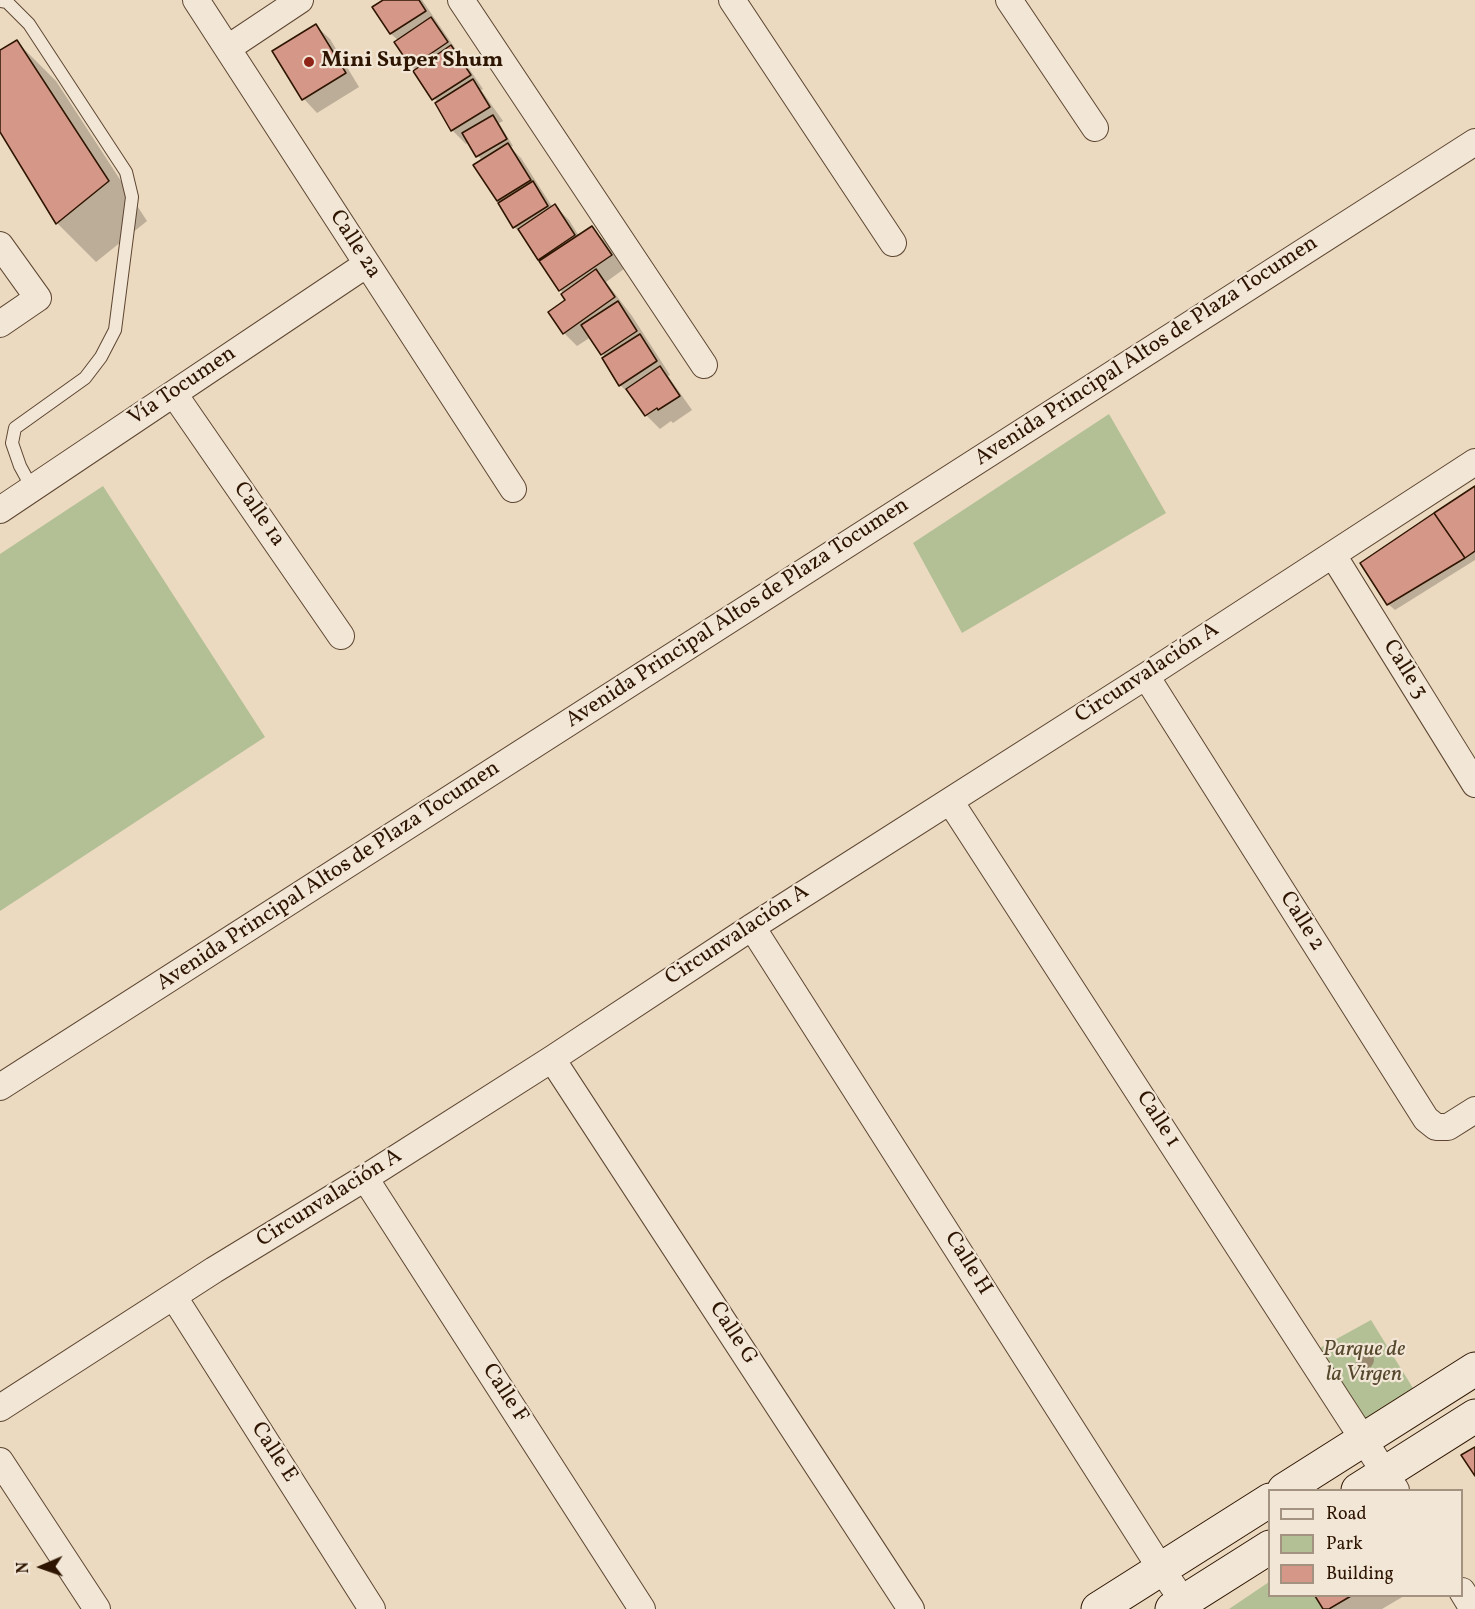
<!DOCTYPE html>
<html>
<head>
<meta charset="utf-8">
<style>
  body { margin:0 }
  #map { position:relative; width:1475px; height:1609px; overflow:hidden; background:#ebd9c0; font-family:Vollkorn,serif }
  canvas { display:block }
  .legend { position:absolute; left:1268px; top:1489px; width:195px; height:108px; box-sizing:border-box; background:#f2e6d6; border:2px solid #a49281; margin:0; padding:8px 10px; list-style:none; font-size:18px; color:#2e1501 }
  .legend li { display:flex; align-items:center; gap:12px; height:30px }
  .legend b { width:30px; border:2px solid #a49281 }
  .north { position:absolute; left:12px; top:1537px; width:60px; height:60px; -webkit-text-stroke:4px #f2e6d6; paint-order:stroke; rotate:268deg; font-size:16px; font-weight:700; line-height:24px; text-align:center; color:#2e1501 }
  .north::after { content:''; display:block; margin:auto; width:21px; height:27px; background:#2e1501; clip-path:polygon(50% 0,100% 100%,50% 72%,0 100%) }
</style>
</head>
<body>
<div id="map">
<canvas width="1475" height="1609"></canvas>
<ul class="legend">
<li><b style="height:8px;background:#f2e6d6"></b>Road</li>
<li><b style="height:16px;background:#b3c095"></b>Park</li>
<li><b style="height:16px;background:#d59788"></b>Building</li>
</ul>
<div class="north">N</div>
</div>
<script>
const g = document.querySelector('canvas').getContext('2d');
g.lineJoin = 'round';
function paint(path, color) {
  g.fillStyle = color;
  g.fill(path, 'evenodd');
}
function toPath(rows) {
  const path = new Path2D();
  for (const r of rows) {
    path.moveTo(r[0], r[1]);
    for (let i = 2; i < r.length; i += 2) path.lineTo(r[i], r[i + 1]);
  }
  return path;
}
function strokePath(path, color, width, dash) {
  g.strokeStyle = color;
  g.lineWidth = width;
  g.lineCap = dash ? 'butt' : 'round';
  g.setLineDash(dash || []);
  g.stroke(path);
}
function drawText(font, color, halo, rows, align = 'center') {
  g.font = font + ' Vollkorn,serif';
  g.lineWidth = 4.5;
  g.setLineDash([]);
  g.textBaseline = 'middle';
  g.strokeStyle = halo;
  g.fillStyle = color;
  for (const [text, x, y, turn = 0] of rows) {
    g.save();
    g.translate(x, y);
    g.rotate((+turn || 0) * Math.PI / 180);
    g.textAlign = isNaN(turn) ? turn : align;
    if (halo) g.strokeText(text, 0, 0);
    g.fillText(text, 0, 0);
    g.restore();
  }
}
paint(toPath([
  [1109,414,1166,513,962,633,913,543],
  [103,486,265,737,0,911,0,554],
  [1371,1320,1416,1393,1366,1422,1320,1348],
  [1269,1582,1270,1596,1315,1596,1323,1609,1229,1609]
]), '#b3c095');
paint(toPath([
  [386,0,422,0,483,89,481,90,503,121,499,123,513,146,510,147,521,158,553,208,555,206,569,220,579,236,591,228,605,241,624,269,606,282,632,316,670,375,668,376,692,410,673,423,671,421,660,429,646,415,634,398,620,385,605,357,591,337,577,346,564,333,568,301,525,237,514,227,475,166,482,161,469,142,466,144,453,131,438,103,396,43,399,41,391,34,374,7],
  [316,26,330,39,359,87,317,113,304,99,274,51],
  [17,42,56,81,147,221,96,262,57,223,0,129,0,52],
  [1475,489,1475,560,1395,610,1388,604],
  [1317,1596,1404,1596,1382,1609,1325,1609]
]), '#0003');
const building = toPath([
  [383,0,419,0,426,11,390,34,372,7,383,0],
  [431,17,448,42,411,67,394,42,431,17],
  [316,24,346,73,302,100,272,51,316,24],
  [17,40,109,181,56,224,0,132,0,50,17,40],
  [451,45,471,75,432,100,413,71,451,45],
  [473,79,490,107,451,131,435,103,473,79],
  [493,115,507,139,476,157,462,133,493,115],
  [508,143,531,180,497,201,473,165,508,143],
  [533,181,548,206,513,228,498,203,533,181],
  [555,204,575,235,538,260,518,229,555,204],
  [592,226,612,255,559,291,539,261,592,226],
  [596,269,615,297,563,334,548,312,565,300,561,294,596,269],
  [618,301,637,331,601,355,581,325,618,301],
  [640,334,657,361,619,386,602,358,640,334],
  [660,366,680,396,658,410,657,408,645,416,626,389,660,366],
  [1475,486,1475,551,1465,558,1434,513,1475,486],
  [1434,513,1465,558,1387,605,1360,563,1434,513],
  [1475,1447,1475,1476,1461,1455,1475,1447],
  [1315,1596,1351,1596,1329,1609,1323,1609,1315,1596]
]);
paint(building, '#d59788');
strokePath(building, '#2e1501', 1.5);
const lane = toPath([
  [0,1,7,2,29,24,126,172,132,197,115,330,101,357,85,378,15,428,12,443,20,466,32,488]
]);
const street = toPath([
  [196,0,513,489],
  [461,0,704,365],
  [732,0,893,243],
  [1009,0,1095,128],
  [228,48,300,0],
  [0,245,38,298,0,324],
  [174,394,341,636],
  [0,510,367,264],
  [1333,555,1475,784],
  [1146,676,1426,1119,1436,1127,1448,1127,1475,1110],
  [950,801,1396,1490],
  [752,927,1161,1569,1189,1609],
  [552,1059,911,1609],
  [0,1087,1475,142],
  [365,1178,642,1609],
  [174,1297,372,1609],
  [0,1408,214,1270,365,1178,552,1059,752,927,1146,676,1475,462],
  [0,1461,97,1609],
  [1462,1591,1473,1609]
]);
const secondary = toPath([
  [1284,1490,1475,1369],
  [1358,1490,1475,1416],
  [1098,1609,1270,1500],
  [1172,1609,1270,1547]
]);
strokePath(lane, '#5d4631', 14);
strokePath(street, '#5d4631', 28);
strokePath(secondary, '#2e1501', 35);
strokePath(lane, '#f2e6d6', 12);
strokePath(street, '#f2e6d6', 26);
strokePath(secondary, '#f2e6d6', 33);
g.fillStyle = '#99896f';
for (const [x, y] of [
  [1365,1360]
]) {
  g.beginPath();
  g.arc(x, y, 9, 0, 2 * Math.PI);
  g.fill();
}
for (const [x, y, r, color] of [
  [309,62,6,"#8f2418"]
]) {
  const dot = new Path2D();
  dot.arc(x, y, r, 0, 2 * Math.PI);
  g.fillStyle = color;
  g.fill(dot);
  strokePath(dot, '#f2e6d6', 2);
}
drawText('bold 22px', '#2e1501', '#f2e6d6', [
  ["Mini Super Shum",321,62]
], 'left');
drawText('22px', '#2e1501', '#f2e6d6', [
  ["Calle 2a",354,245,57],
  ["Avenida Principal Altos de Plaza Tocumen",1147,352,-33],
  ["Vía Tocumen",183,387,-34],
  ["Calle 1a",258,515,55],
  ["Avenida Principal Altos de Plaza Tocumen",738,614,-33],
  ["Calle 3",1404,670,58],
  ["Circunvalación A",1148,674,-33],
  ["Avenida Principal Altos de Plaza Tocumen",329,877,-33],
  ["Calle 2",1301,922,58],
  ["Circunvalación A",738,936,-33],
  ["Calle 1",1157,1120,57],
  ["Circunvalación A",330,1199,-32],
  ["Calle H",967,1264,58],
  ["Calle G",732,1334,57],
  ["Calle F",504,1394,57],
  ["Calle E",273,1453,57]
]);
drawText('italic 22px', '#56482d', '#f2e6d6', [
  ["Parque de",1364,1351],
  ["la Virgen",1364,1376]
]);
</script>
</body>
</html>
